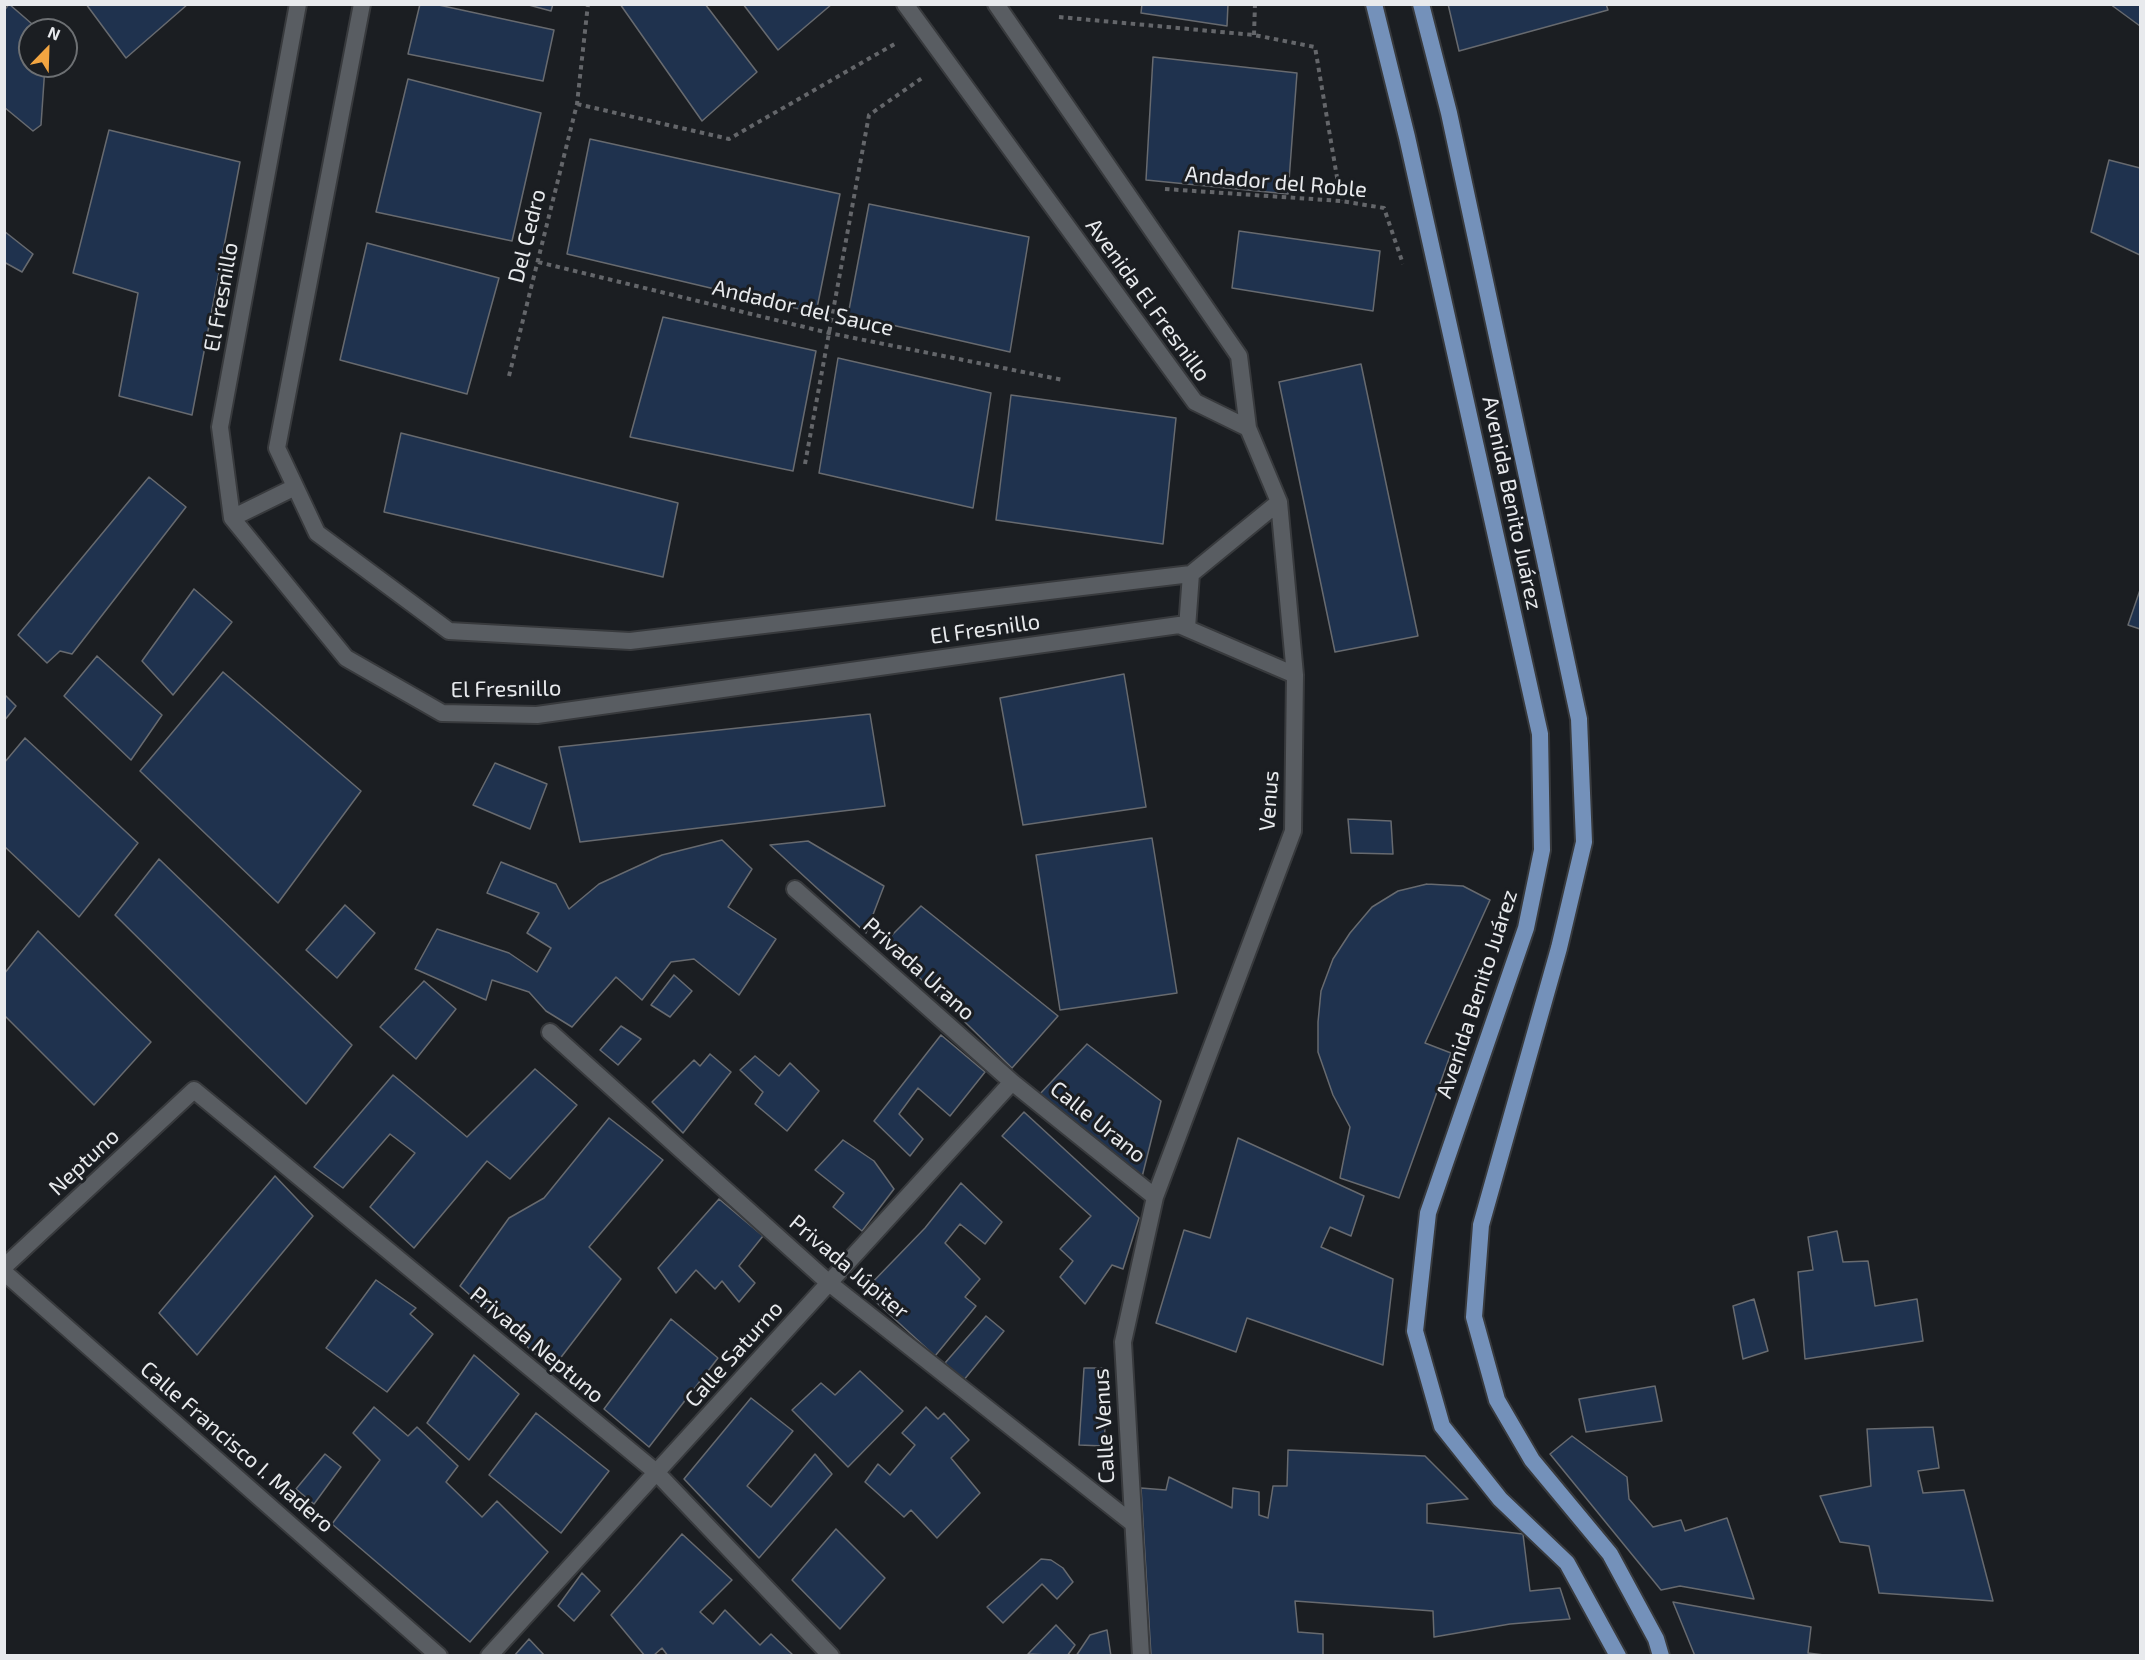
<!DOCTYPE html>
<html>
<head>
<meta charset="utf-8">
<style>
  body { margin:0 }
  #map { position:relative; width:2145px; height:1660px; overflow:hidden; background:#1b1e22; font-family:"Exo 2",sans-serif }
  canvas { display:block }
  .frame { position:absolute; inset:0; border:6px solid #e8eaed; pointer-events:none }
  .north { position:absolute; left:18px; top:18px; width:60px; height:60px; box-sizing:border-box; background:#1b1e22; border:2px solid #6d7073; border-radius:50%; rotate:23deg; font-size:16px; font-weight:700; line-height:24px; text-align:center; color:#e8eaed }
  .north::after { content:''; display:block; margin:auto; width:21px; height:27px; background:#f2a541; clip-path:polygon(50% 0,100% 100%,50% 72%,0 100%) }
</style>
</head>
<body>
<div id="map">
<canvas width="2145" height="1660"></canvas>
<div class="frame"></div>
<div class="north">N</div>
</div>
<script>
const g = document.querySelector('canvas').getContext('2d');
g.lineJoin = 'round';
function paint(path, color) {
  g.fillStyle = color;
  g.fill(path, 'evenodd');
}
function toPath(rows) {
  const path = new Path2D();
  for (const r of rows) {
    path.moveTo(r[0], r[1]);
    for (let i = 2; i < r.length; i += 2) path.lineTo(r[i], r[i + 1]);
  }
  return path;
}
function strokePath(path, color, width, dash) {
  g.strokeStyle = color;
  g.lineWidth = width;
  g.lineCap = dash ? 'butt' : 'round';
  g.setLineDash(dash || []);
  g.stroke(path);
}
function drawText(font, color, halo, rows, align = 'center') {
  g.font = font + ' "Exo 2",sans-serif';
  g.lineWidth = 6;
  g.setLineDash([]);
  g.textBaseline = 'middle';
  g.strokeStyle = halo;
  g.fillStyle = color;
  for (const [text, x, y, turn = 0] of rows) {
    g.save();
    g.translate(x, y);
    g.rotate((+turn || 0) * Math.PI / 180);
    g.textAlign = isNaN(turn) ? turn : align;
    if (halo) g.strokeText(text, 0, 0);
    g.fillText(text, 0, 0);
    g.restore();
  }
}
const building = toPath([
  [9,4,39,30,30,30,30,66,45,66,41,125,33,131,4,107,4,11,9,4],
  [86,4,188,4,126,58,86,4],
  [420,4,434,4,554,30,543,81,408,54,420,4],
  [525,4,553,4,551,11,525,4],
  [620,4,705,4,757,72,702,121,620,4],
  [743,4,832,4,778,50,743,4],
  [1142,4,1228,4,1227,26,1141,13,1142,4],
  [1448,4,1606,4,1608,10,1459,51,1448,4],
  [2110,4,2140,4,2140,26,2110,4],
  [1153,57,1297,73,1288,194,1146,180,1153,57],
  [408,79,541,113,512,241,376,212,408,79],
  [109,130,240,162,192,415,119,396,138,293,73,273,109,130],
  [590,139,840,194,816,313,567,254,590,139],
  [2109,160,2140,168,2140,255,2091,232,2109,160],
  [869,204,1029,237,1010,352,848,315,869,204],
  [4,231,33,254,22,272,4,262,4,231],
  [1239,231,1380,251,1373,311,1232,288,1239,231],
  [367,243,499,278,467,394,340,360,367,243],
  [663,317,816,351,793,471,630,437,663,317],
  [838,358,991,393,973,508,819,473,838,358],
  [1361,364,1418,636,1335,652,1279,382,1361,364],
  [1011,395,1176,418,1163,544,996,520,1011,395],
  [401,433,678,503,663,577,384,512,401,433],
  [149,477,186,507,72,654,60,651,47,663,18,635,149,477],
  [194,589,232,622,173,695,142,661,194,589],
  [2140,590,2140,629,2128,625,2140,590],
  [97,656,162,715,131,760,64,696,97,656],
  [223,672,361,791,278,903,140,771,223,672],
  [1124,674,1146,807,1023,825,1000,698,1124,674],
  [4,694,16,706,4,721,4,694],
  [870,714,885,806,580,842,559,747,870,714],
  [25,738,138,843,79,917,4,846,4,763,25,738],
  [495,763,547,784,530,829,473,805,495,763],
  [1348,819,1391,821,1393,854,1351,853,1348,819],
  [1152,838,1177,993,1060,1010,1036,855,1152,838],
  [722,840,752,869,728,907,776,939,739,995,694,959,671,962,642,1000,616,977,572,1027,546,1011,529,992,492,980,486,1000,415,969,437,929,509,953,537,972,551,948,527,933,539,913,487,893,501,862,556,884,569,909,599,884,662,855,722,840],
  [808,841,884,886,866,933,770,845,808,841],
  [159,859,352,1045,306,1104,115,915,159,859],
  [1427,884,1463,886,1490,900,1425,1043,1451,1053,1399,1198,1340,1178,1350,1127,1333,1095,1318,1052,1318,1022,1321,991,1333,959,1350,933,1372,907,1398,891,1427,884],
  [345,905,375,933,337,978,306,950,345,905],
  [921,906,1058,1016,1012,1068,884,943,921,906],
  [38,931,151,1042,94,1105,4,1015,4,974,38,931],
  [674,975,692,991,670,1017,651,1005,674,975],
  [424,981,456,1009,416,1059,380,1027,424,981],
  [621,1026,641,1039,618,1065,600,1050,621,1026],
  [941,1035,985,1072,950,1116,918,1088,899,1114,923,1139,910,1156,874,1121,941,1035],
  [1087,1044,1161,1101,1141,1181,1038,1096,1087,1044],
  [710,1054,731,1072,683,1133,652,1102,694,1060,700,1066,710,1054],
  [755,1056,779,1076,790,1063,819,1091,787,1131,755,1104,763,1092,740,1070,755,1056],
  [535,1069,577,1105,510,1179,487,1161,414,1248,370,1207,415,1153,390,1134,343,1188,314,1167,393,1075,467,1137,535,1069],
  [1024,1112,1139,1218,1123,1269,1112,1265,1085,1304,1060,1277,1073,1261,1060,1249,1091,1216,1002,1136,1024,1112],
  [609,1118,663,1160,589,1247,621,1279,552,1369,460,1286,509,1218,544,1198,609,1118],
  [1238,1138,1364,1196,1351,1236,1330,1227,1321,1247,1393,1279,1383,1365,1247,1318,1236,1352,1156,1323,1184,1230,1210,1238,1238,1138],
  [843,1140,874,1161,894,1189,862,1231,833,1207,844,1193,815,1170,843,1140],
  [275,1176,313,1216,197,1355,159,1313,275,1176],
  [961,1183,1002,1222,985,1244,960,1224,945,1243,980,1279,965,1297,976,1306,935,1356,864,1291,925,1228,961,1183],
  [719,1199,763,1236,739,1266,755,1283,739,1302,722,1281,715,1289,696,1270,676,1293,658,1268,719,1199],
  [1837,1231,1843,1262,1868,1261,1875,1306,1917,1299,1923,1341,1805,1359,1798,1272,1813,1270,1808,1237,1837,1231],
  [376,1280,416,1308,410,1314,433,1334,387,1392,326,1348,376,1280],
  [1754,1299,1768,1351,1743,1359,1733,1306,1754,1299],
  [986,1316,1004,1331,963,1381,945,1363,986,1316],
  [671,1319,718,1358,649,1447,604,1409,671,1319],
  [474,1355,519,1394,469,1460,427,1423,474,1355],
  [1084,1368,1108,1368,1104,1446,1079,1445,1084,1368],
  [860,1371,903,1411,848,1467,792,1410,821,1383,835,1395,860,1371],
  [1655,1386,1662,1421,1586,1432,1579,1399,1655,1386],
  [751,1398,793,1431,747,1486,771,1507,815,1454,832,1474,759,1558,684,1479,751,1398],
  [374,1407,408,1436,417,1427,458,1466,446,1482,482,1517,497,1501,548,1552,470,1642,332,1524,380,1460,353,1433,374,1407],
  [926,1407,938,1419,944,1413,969,1440,951,1458,980,1493,937,1538,911,1510,904,1517,865,1482,878,1464,890,1475,915,1445,902,1433,926,1407],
  [536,1413,609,1471,561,1533,489,1475,536,1413],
  [1933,1427,1939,1468,1918,1471,1923,1493,1964,1490,1993,1601,1879,1593,1869,1546,1840,1542,1820,1496,1871,1486,1867,1429,1933,1427],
  [1572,1436,1627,1477,1629,1499,1653,1527,1681,1520,1685,1531,1727,1518,1754,1599,1680,1586,1661,1590,1550,1454,1572,1436],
  [1288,1450,1425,1456,1468,1499,1427,1504,1427,1523,1523,1534,1530,1591,1560,1588,1570,1619,1510,1624,1434,1637,1433,1611,1295,1601,1298,1632,1323,1634,1323,1656,1151,1656,1141,1488,1166,1490,1169,1477,1232,1508,1233,1488,1259,1492,1259,1515,1268,1518,1273,1486,1287,1486,1288,1450],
  [325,1454,341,1467,314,1504,296,1489,325,1454],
  [836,1529,885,1578,840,1629,792,1580,836,1529],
  [682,1534,732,1580,700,1612,713,1624,725,1610,760,1645,771,1634,794,1656,668,1656,662,1648,653,1656,645,1656,611,1615,682,1534],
  [1041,1559,1051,1560,1063,1568,1073,1582,1057,1599,1042,1584,1003,1623,987,1607,1041,1559],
  [582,1573,600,1591,574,1621,558,1606,582,1573],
  [1673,1602,1811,1627,1808,1653,1832,1656,1695,1656,1673,1602],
  [1056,1625,1075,1645,1067,1656,1028,1654,1056,1625],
  [1107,1630,1111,1656,1076,1656,1090,1635,1107,1630],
  [529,1639,545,1656,514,1656,529,1639]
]);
paint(building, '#1f324e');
strokePath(building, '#676a6f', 1.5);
const minor = toPath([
  [298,4,220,427,232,518,346,658,442,713,537,715,1179,625,1295,675],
  [362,4,277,448,317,533,449,631,630,641,1191,574,1279,502],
  [905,4,1195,402,1248,428],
  [996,4,1239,356,1248,428,1279,502,1295,675,1293,831,1155,1197,1123,1342,1141,1656],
  [232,518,295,487],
  [1187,628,1191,574],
  [795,889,1012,1082,1155,1197],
  [550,1032,829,1283,1131,1522],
  [4,1267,194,1090,656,1472,831,1656],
  [4,1272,439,1656],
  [489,1656,1012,1082]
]);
const primary = toPath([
  [1374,4,1407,137,1540,734,1542,850,1526,928,1428,1213,1415,1331,1442,1426,1500,1499,1567,1563,1618,1656],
  [1421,4,1449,113,1579,719,1584,842,1559,948,1481,1225,1474,1317,1497,1400,1532,1460,1610,1554,1656,1639,1661,1656]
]);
strokePath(minor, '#383a3d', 20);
strokePath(primary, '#383a3d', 20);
strokePath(toPath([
  [1059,17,1254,35,1315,47,1341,201],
  [1254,35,1255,4],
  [577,104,729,139,898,42],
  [1165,189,1341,201,1384,208,1403,264],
  [538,262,829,333,1063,380],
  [509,376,577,104,588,4],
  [805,464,869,115,922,78]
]), '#64666a', 4, [4.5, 4.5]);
strokePath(minor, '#595d62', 16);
strokePath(primary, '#7491ba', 16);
drawText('22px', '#e8eaed', '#1b1e22', [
  ["Andador del Roble",1276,182,5],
  ["Del Cedro",527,236,-76],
  ["El Fresnillo",221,297,-80],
  ["Avenida El Fresnillo",1148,300,54],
  ["Andador del Sauce",803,308,13],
  ["Avenida Benito Juárez",1512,503,78],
  ["El Fresnillo",985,629,-8],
  ["El Fresnillo",506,689,-1],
  ["Venus",1269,801,-86],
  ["Privada Urano",919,969,42],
  ["Avenida Benito Juárez",1477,994,-72],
  ["Calle Urano",1098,1122,39],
  ["Neptuno",84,1162,-43],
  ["Privada Júpiter",849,1267,40],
  ["Privada Neptuno",537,1345,40],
  ["Calle Saturno",734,1354,-48],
  ["Calle Venus",1104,1426,-93],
  ["Calle Francisco I. Madero",237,1447,41]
]);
</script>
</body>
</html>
